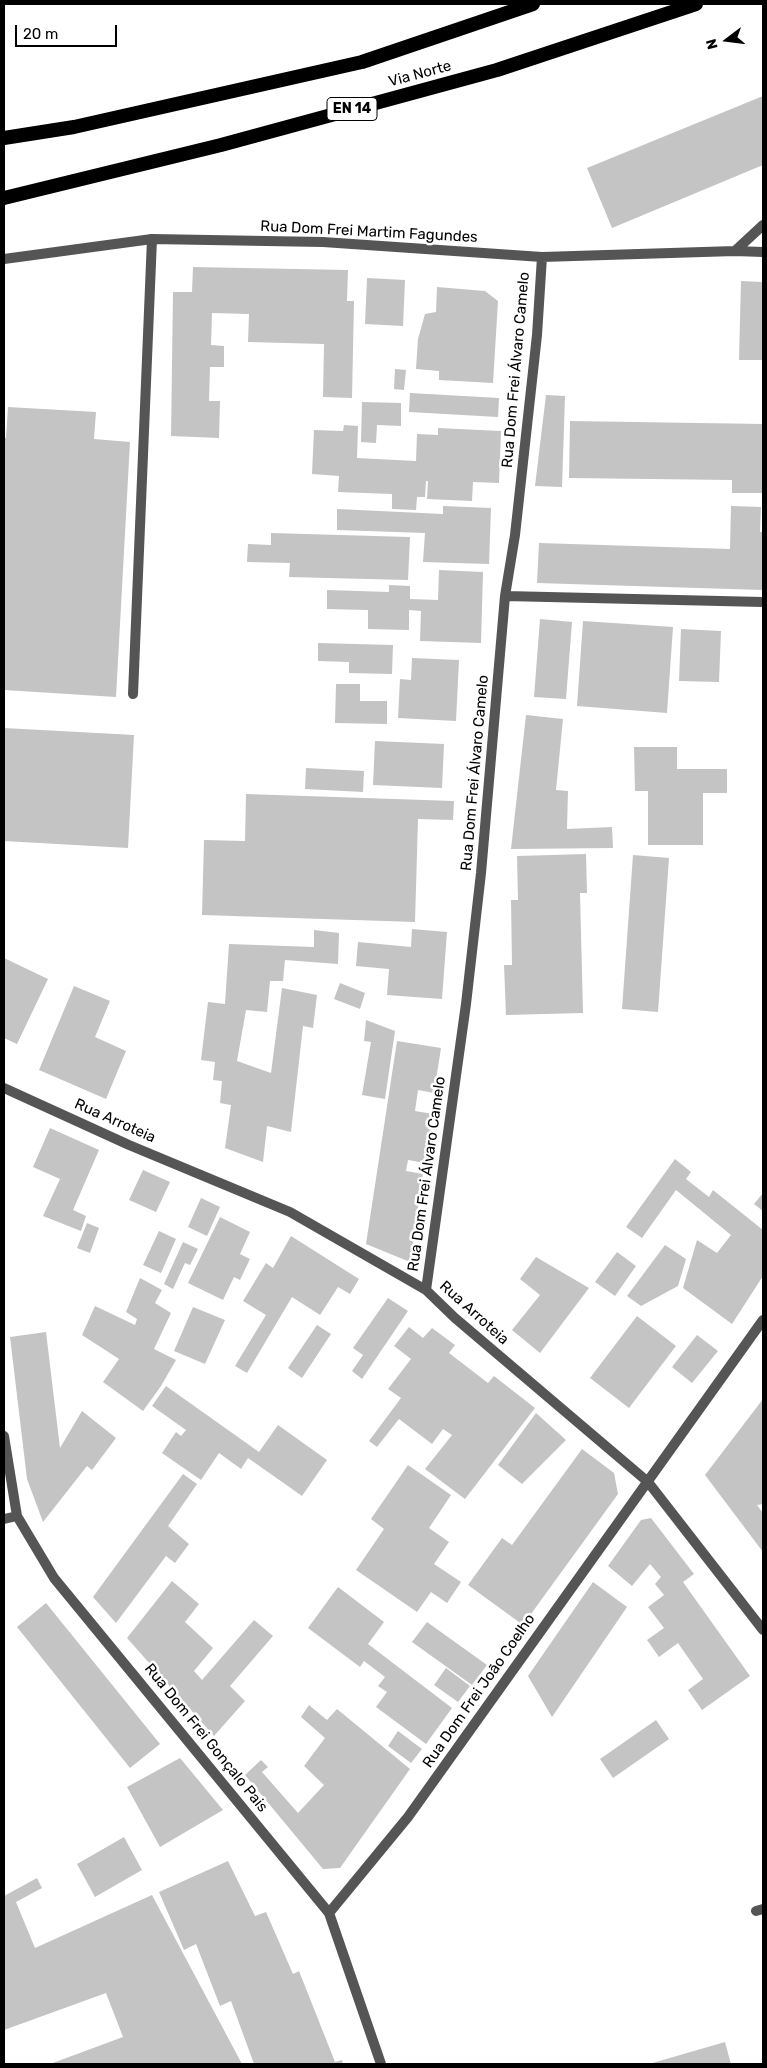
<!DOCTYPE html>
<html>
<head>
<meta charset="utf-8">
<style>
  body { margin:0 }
  #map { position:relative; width:767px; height:2068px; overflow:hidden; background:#fff; font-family:Rubik,sans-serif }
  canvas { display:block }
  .frame { position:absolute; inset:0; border:5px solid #000; pointer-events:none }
  .north { position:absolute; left:702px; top:15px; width:50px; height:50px; -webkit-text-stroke:4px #fff; paint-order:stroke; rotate:255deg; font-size:14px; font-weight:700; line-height:20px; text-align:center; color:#000 }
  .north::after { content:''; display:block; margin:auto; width:18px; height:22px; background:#000; clip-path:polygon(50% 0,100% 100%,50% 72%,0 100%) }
  .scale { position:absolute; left:15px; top:25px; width:102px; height:22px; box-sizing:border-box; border:2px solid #000; border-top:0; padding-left:6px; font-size:15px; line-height:18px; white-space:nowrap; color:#000; -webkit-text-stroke:4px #fff; paint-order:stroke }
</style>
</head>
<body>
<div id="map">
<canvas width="767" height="2068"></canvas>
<div class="frame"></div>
<div class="north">N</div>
<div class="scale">20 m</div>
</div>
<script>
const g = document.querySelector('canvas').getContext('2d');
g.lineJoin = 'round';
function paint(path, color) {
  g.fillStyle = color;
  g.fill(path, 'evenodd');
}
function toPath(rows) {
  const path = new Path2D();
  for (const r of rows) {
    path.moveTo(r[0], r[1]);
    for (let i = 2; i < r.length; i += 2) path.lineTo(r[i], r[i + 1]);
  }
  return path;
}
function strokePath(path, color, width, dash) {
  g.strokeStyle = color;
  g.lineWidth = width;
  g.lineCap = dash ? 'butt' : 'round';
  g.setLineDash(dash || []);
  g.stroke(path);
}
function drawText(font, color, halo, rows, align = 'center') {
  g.font = font + ' Rubik,sans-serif';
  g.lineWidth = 5;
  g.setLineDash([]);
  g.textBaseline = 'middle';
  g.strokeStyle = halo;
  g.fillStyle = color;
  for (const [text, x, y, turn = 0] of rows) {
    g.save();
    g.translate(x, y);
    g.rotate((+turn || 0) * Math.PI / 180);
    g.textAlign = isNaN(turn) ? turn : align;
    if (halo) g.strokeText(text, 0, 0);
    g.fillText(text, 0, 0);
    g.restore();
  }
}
paint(toPath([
  [763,96,763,165,612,228,587,168],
  [193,267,348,270,347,301,354,301,352,398,323,397,324,344,248,342,249,314,212,313,211,345,224,346,224,367,210,367,209,401,220,401,219,438,171,436,173,292,192,292],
  [367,278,405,280,403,326,365,324],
  [741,281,763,282,763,360,739,360],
  [437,287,485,291,498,301,493,383,439,380,439,371,416,369,418,339,425,314,436,312],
  [395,369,406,370,404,390,394,389],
  [410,393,499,398,498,417,409,412],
  [546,395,565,396,562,487,535,486],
  [362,402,401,403,401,426,377,425,376,443,361,442],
  [8,407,96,412,94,439,130,442,116,697,4,690,4,438,6,438],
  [570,421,763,424,763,493,732,493,732,480,569,478],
  [344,425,358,426,357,458,416,461,417,434,438,435,438,428,501,431,499,483,473,482,472,501,427,499,428,481,426,481,425,497,417,497,416,510,392,509,392,494,338,492,339,476,312,474,314,430,343,431],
  [443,506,491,508,489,564,423,562,425,533,337,530,337,509,443,514],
  [731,506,761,507,760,532,763,532,763,590,537,583,539,543,730,549],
  [271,533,410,537,408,580,289,577,290,563,247,562,248,544,271,545],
  [439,570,483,572,481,643,420,641,421,611,409,610,409,630,368,629,368,610,327,609,327,590,389,592,389,585,410,586,410,599,438,600],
  [540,619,572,622,566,699,534,697],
  [583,621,673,627,667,713,577,706],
  [681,629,721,631,719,682,679,681],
  [318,643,393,645,392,674,349,673,349,662,318,661],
  [412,658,459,660,456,721,398,718,400,679,411,680],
  [336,684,360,684,360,701,387,701,387,724,335,723],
  [526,715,563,719,556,790,568,791,567,829,612,827,613,848,511,849],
  [4,728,134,735,128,848,4,841],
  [375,741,444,744,442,788,373,785],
  [634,747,677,747,677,769,727,769,727,793,703,793,703,845,648,845,648,791,635,791],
  [306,768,364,771,363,792,305,789],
  [246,794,454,801,453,820,418,819,415,922,202,915,204,840,245,841],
  [586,854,587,893,580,893,583,1013,506,1015,504,965,512,965,511,900,518,900,517,856],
  [633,855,669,858,658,1012,622,1009],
  [412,929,447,932,442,999,387,995,389,969,356,966,358,942,411,947],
  [314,930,339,933,338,964,285,960,283,981,270,981,267,1012,246,1010,237,1061,271,1073,282,988,317,995,313,1028,303,1026,291,1132,267,1126,263,1162,225,1148,231,1105,220,1103,222,1081,213,1080,215,1062,201,1060,208,1002,225,1004,229,944,314,947],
  [4,958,48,979,17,1044,4,1038],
  [340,983,365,993,360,1009,334,999],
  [74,986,110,1001,95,1037,126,1051,106,1099,39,1070],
  [366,1020,395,1031,385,1099,362,1095,371,1042,364,1041],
  [397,1041,441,1048,434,1093,418,1090,415,1111,433,1114,425,1163,408,1160,406,1171,423,1174,410,1262,366,1244],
  [50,1128,99,1150,73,1210,86,1216,81,1231,43,1216,60,1179,33,1167],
  [675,1159,691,1172,686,1179,709,1197,713,1190,763,1230,763,1276,732,1324,683,1288,697,1240,717,1253,731,1235,676,1190,642,1238,626,1227],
  [143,1170,170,1182,156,1212,129,1200],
  [763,1193,763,1211,754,1204],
  [201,1198,220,1207,207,1236,188,1227],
  [220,1217,250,1232,240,1254,250,1259,240,1280,234,1277,223,1300,188,1283],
  [87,1223,99,1228,90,1253,77,1248],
  [159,1231,176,1239,161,1273,143,1265],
  [291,1236,359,1279,350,1294,338,1287,320,1315,292,1297,247,1373,235,1366,266,1315,243,1301,266,1263,273,1268],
  [183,1242,198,1249,190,1265,185,1263,173,1289,164,1284],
  [665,1245,686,1259,678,1286,641,1306,627,1296],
  [617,1252,636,1266,615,1296,595,1282],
  [536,1257,589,1288,540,1353,512,1330,540,1295,520,1279],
  [140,1278,162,1290,155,1303,171,1313,154,1349,176,1360,161,1386,143,1411,103,1382,119,1359,82,1335,95,1306,135,1325,137,1319,126,1312],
  [388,1298,408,1311,362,1379,352,1371,363,1355,353,1348],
  [193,1307,225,1320,205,1364,174,1351],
  [637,1316,676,1346,629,1408,590,1378],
  [317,1325,331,1334,302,1378,288,1368],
  [409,1327,423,1338,432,1328,455,1345,449,1353,488,1383,494,1376,535,1408,465,1499,425,1469,452,1435,443,1429,432,1444,399,1419,377,1447,369,1441,401,1398,388,1389,411,1359,394,1346],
  [46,1332,60,1448,82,1411,116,1438,92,1470,87,1466,43,1522,27,1479,10,1337],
  [697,1335,718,1351,692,1383,672,1367],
  [166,1386,259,1452,278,1425,327,1460,302,1496,248,1458,241,1469,219,1453,201,1480,162,1453,176,1432,181,1436,186,1430,152,1406],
  [763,1399,763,1504,757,1505,763,1513,763,1552,705,1475],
  [536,1413,566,1440,522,1484,498,1465],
  [582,1449,614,1473,618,1494,523,1625,468,1585,502,1538,512,1545],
  [408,1465,451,1495,429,1528,449,1542,434,1564,461,1582,447,1603,431,1592,417,1612,356,1570,384,1529,371,1519],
  [183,1474,197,1484,168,1526,189,1544,175,1563,166,1556,116,1623,93,1597],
  [651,1518,694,1574,683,1582,750,1676,702,1710,688,1690,703,1679,678,1643,659,1657,647,1640,664,1628,648,1607,664,1595,655,1584,661,1577,650,1564,632,1586,608,1566,641,1520],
  [172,1581,199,1604,185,1622,213,1648,194,1671,202,1680,254,1620,273,1636,230,1686,245,1701,214,1736,127,1638],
  [593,1582,627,1607,552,1717,528,1676],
  [338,1587,384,1622,368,1644,452,1708,426,1744,376,1707,387,1692,378,1686,385,1677,364,1661,360,1667,308,1628],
  [46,1603,160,1744,130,1768,17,1627],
  [427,1622,487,1665,472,1685,412,1642],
  [446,1668,470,1686,458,1702,434,1685],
  [309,1705,327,1720,337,1709,410,1769,340,1868,323,1869,245,1775,261,1760,268,1767,262,1772,298,1813,324,1785,304,1766,325,1738,301,1717],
  [656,1720,669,1739,613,1778,600,1759],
  [398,1731,422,1749,411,1763,388,1746],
  [180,1758,223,1810,160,1847,127,1787],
  [124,1837,142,1870,95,1897,77,1864],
  [228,1861,255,1916,266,1912,293,1974,299,1971,335,2062,342,2060,343,2064,254,2064,231,2001,220,2006,196,1944,184,1950,159,1892],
  [37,1878,42,1888,16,1902,35,1948,152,1895,242,2064,50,2064,123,2037,106,1993,4,2030,4,1896],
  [725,2042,731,2064,649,2064]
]), '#c4c4c4');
strokePath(toPath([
  [133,694,152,239],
  [756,1911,763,1909]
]), '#555', 10);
strokePath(toPath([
  [735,251,763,225],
  [4,259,152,239,323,242,542,257,735,251,763,252],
  [505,596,763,602],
  [4,1088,129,1145,290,1212,426,1290,455,1318,648,1482,763,1630],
  [426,1290,466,1004,481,873,505,596,515,535,537,335,542,257],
  [4,1436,17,1516,54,1578,329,1913,381,2064],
  [4,1519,17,1516],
  [329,1913,408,1817,763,1320]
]), '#555', 10);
strokePath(toPath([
  [4,138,74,127,362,62,533,4],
  [4,198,221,145,497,70,696,4]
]), '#000', 14);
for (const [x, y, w] of [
  [352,109,50]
]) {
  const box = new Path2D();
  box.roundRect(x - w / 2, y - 11.5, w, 23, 4);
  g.fillStyle = '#fff';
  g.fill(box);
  strokePath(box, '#000', 1);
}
drawText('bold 14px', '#000', null, [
  ["EN 14",352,109]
]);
drawText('15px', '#000', '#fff', [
  ["Via Norte",420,74,-15],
  ["Rua Dom Frei Martim Fagundes",369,232,3],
  ["Rua Dom Frei Álvaro Camelo",516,370,-85],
  ["Rua Dom Frei Álvaro Camelo",475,773,-85],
  ["Rua Arroteia",115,1121,24],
  ["Rua Dom Frei Álvaro Camelo",427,1174,-82],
  ["Rua Arroteia",474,1313,42],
  ["Rua Dom Frei João Coelho",479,1691,-55],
  ["Rua Dom Frei Gonçalo Pais",206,1738,51]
]);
</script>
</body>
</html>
